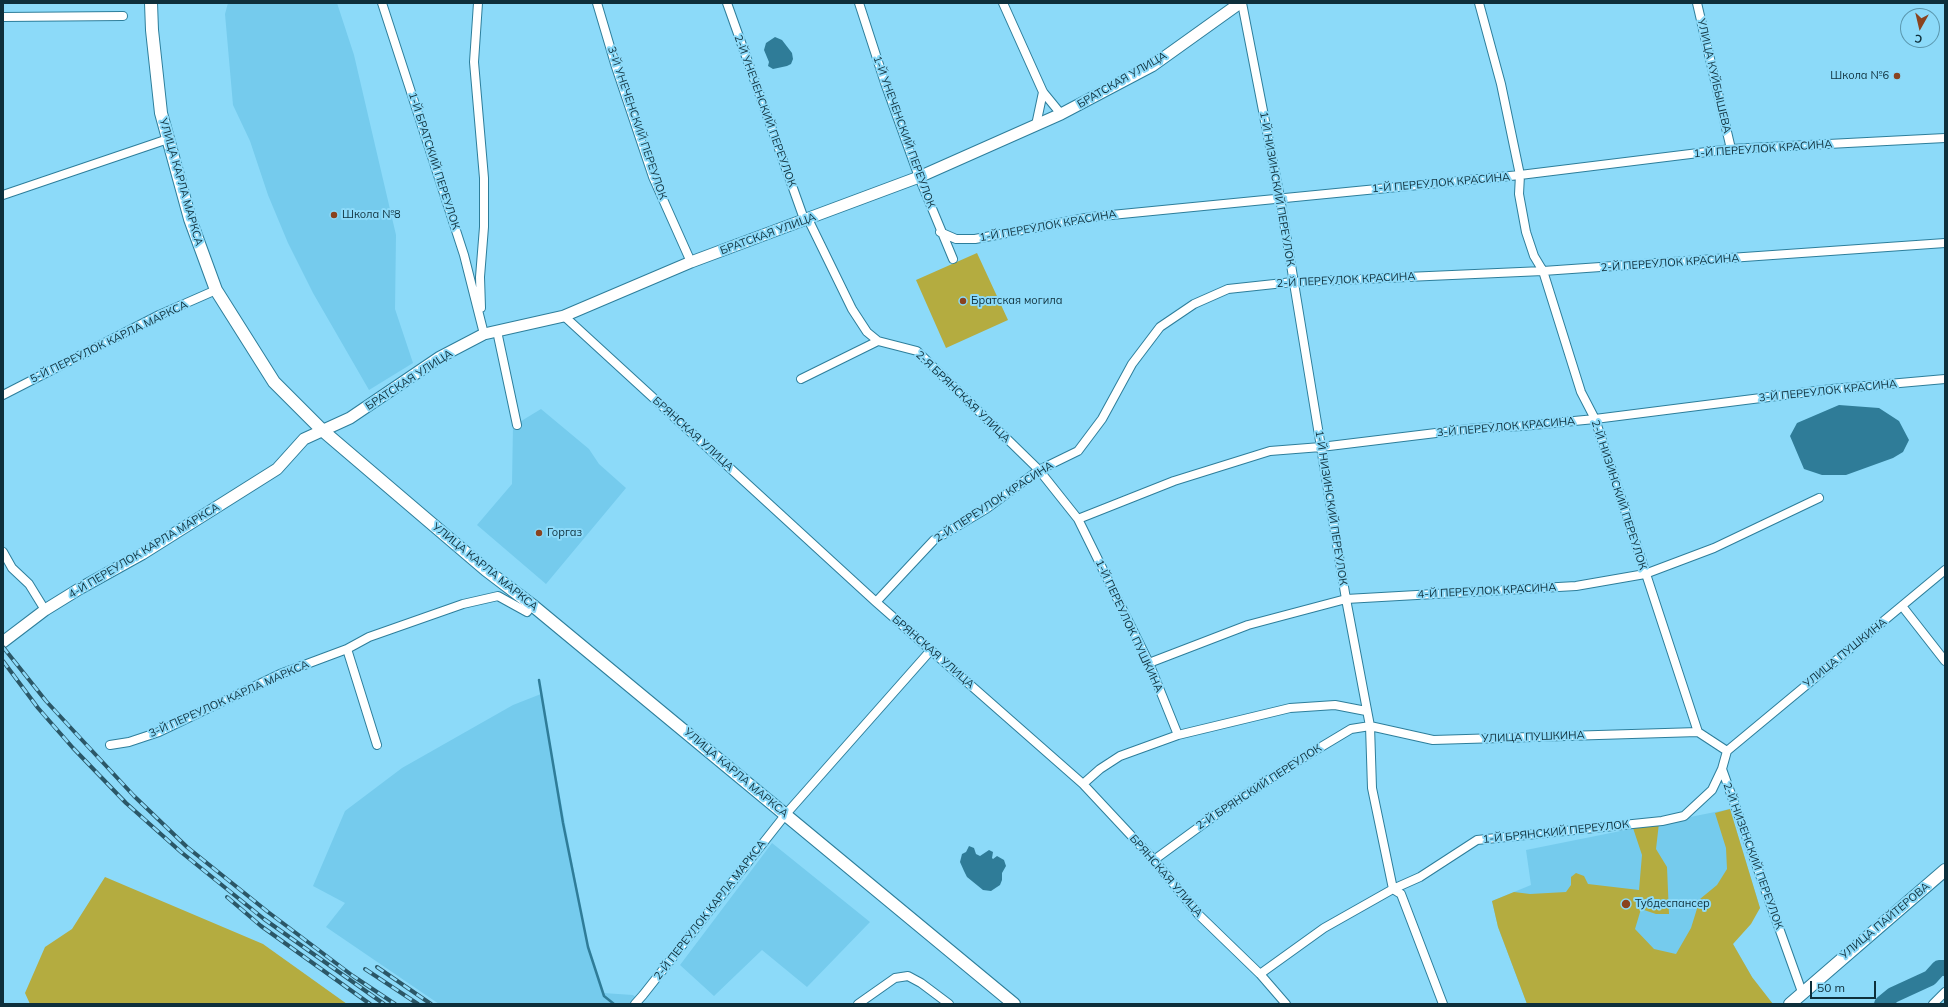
<!DOCTYPE html>
<html>
<head>
<meta charset="utf-8">
<style>
  body { margin:0 }
  #map { position:relative; width:1948px; height:1007px; overflow:hidden; background:#8cdaf9; font-family:Mulish,sans-serif }
  canvas { display:block }
  .frame { position:absolute; inset:0; border:4px solid #0e2f3b; pointer-events:none }
  .north { position:absolute; left:1900px; top:8px; width:40px; height:40px; box-sizing:border-box; background:#8cdaf9; border:1px solid #5a96ad; border-radius:50%; rotate:188deg; font-size:11px; font-weight:700; line-height:16px; text-align:center; color:#0e2f3b }
  .north::after { content:''; display:block; margin:auto; width:14px; height:18px; background:#8a431f; clip-path:polygon(50% 0,100% 100%,50% 72%,0 100%) }
  .scale { position:absolute; left:1810px; top:981px; width:66px; height:18px; box-sizing:border-box; border:2px solid #0e2f3b; border-top:0; padding-left:5px; font-size:12px; line-height:14px; white-space:nowrap; color:#0e2f3b; -webkit-text-stroke:3px #8cdaf9; paint-order:stroke }
</style>
</head>
<body>
<div id="map">
<canvas width="1948" height="1007"></canvas>
<div class="frame"></div>
<div class="north">С</div>
<div class="scale">50 m</div>
</div>
<script>
const g = document.querySelector('canvas').getContext('2d');
g.lineJoin = 'round';
function paint(path, color) {
  g.fillStyle = color;
  g.fill(path, 'evenodd');
}
function toPath(rows) {
  const path = new Path2D();
  for (const r of rows) {
    path.moveTo(r[0], r[1]);
    for (let i = 2; i < r.length; i += 2) path.lineTo(r[i], r[i + 1]);
  }
  return path;
}
function strokePath(path, color, width, dash) {
  g.strokeStyle = color;
  g.lineWidth = width;
  g.lineCap = dash ? 'butt' : 'round';
  g.setLineDash(dash || []);
  g.stroke(path);
}
function drawText(font, color, halo, rows, align = 'center') {
  g.font = font + ' Mulish,sans-serif';
  g.lineWidth = 4;
  g.setLineDash([]);
  g.textBaseline = 'middle';
  g.strokeStyle = halo;
  g.fillStyle = color;
  for (const [text, x, y, turn = 0] of rows) {
    g.save();
    g.translate(x, y);
    g.rotate((+turn || 0) * Math.PI / 180);
    g.textAlign = isNaN(turn) ? turn : align;
    if (halo) g.strokeText(text, 0, 0);
    g.fillText(text, 0, 0);
    g.restore();
  }
}
paint(toPath([
  [228,3,337,3,354,55,396,235,395,309,413,363,369,390,313,293,288,243,268,195,250,141,233,105,225,14],
  [541,409,589,449,599,464,626,488,546,584,477,525,512,484,513,426],
  [541,694,588,947,603,993,633,995,643,1004,439,1004,326,927,345,903,313,886,345,811,402,768,513,705],
  [1730,809,1760,908,1733,944,1752,977,1527,1004,1498,927,1492,901,1531,885,1526,850],
  [772,843,870,922,807,987,762,950,714,996,680,965]
]), '#75cbed');
paint(toPath([
  [977,253,1008,320,946,348,916,280],
  [1730,809,1760,908,1751,924,1733,944,1752,977,1773,1004,1527,1004,1498,927,1492,901,1514,892,1530,894,1566,892,1571,885,1571,877,1576,873,1584,876,1588,884,1639,890,1642,855,1633,828,1659,823,1656,849,1667,867,1669,914,1656,914,1641,909,1635,929,1654,949,1676,954,1691,928,1700,899,1717,885,1727,869,1726,848,1715,813],
  [105,877,263,944,347,1004,30,1004,25,993,45,947,72,929]
]), '#b4ac40');
paint(toPath([
  [775,37,782,40,792,53,793,59,791,64,787,66,773,69,768,66,769,62,764,50,766,43],
  [1839,405,1879,408,1899,421,1909,440,1903,452,1893,458,1846,475,1822,475,1804,469,1790,436,1797,423],
  [969,846,974,848,976,854,980,856,989,850,993,852,992,858,993,859,997,856,1004,860,1006,866,1002,873,1002,880,1000,885,991,891,983,890,967,877,964,871,960,862,962,854,966,852]
]), '#2f7c98');
strokePath(toPath([
  [539,680,563,823,588,947,604,996,614,1004]
]), '#2f7c98', 2.5);
strokePath(toPath([
  [1882,1004,1893,995,1930,978,1939,968,1945,968]
]), '#2f7c98', 16);
const minor = toPath([
  [382,3,464,255,484,334],
  [478,3,474,62,484,178,484,227,480,277,481,308],
  [597,3,616,67,653,177,691,262],
  [727,3,804,219],
  [859,3,885,83,919,177,953,259],
  [1003,3,1043,92,1061,114],
  [1242,3,1280,198,1346,599,1370,726,1372,788,1393,889,1401,894,1443,1004],
  [1479,3,1501,84,1520,175,1519,194,1526,232,1534,256,1543,271,1581,392,1595,419,1698,732],
  [1697,3,1731,149],
  [3,17,123,16],
  [1036,125,1043,92],
  [3,195,168,139],
  [808,219,852,309,867,332,878,341],
  [940,232,956,239,975,239,1091,217,1520,175,1731,149,1945,138],
  [564,316,876,602,1083,784,1154,860,1199,915,1260,974,1286,1004],
  [497,331,517,425],
  [801,379,878,341,917,351,1039,470,1078,519,1149,663,1178,735],
  [3,395,159,315,216,290],
  [1078,519,1174,481,1270,451,1321,447,1477,428,1522,426,1595,419,1832,389,1945,379],
  [3,552,12,568,29,584,45,610],
  [876,602,934,540,986,509,1039,470,1078,451,1102,419,1132,364,1160,327,1194,304,1228,289,1293,282,1543,271,1945,243],
  [1902,606,1945,661],
  [347,649,377,745],
  [1149,663,1248,625,1346,599,1576,586,1645,574,1714,548,1819,498],
  [1698,732,1727,751,1722,769,1802,992],
  [110,745,129,742,159,732,280,674,347,649,369,637,463,604,498,596,527,612,532,605],
  [1727,751,1945,570],
  [1083,784,1100,769,1120,756,1178,735,1290,708,1335,705,1366,711],
  [1154,860,1225,808,1296,762,1351,729,1370,726,1433,740,1698,732],
  [1260,974,1324,928,1393,889,1420,877,1477,840,1662,821,1684,816,1712,790,1722,769],
  [635,1004,643,995,786,814,931,650],
  [858,1004,895,978,908,976,921,983,949,1004],
  [1933,1004,1945,992]
]);
const tertiary = toPath([
  [3,642,45,610,79,589,142,554,277,469,304,439,350,418,440,357,484,334,564,316,691,262,919,177,1061,114,1152,66,1240,3]
]);
const secondary = toPath([
  [151,3,152,30,161,113,190,219,216,290,274,382,322,430,486,570,532,605,1014,1004],
  [1790,1004,1945,870]
]);
strokePath(minor, '#2d7e9b', 10);
strokePath(tertiary, '#2d7e9b', 13);
strokePath(secondary, '#2d7e9b', 14);
strokePath(minor, '#fff', 8);
strokePath(tertiary, '#fff', 11);
strokePath(secondary, '#fff', 12);
const rail = toPath([
  [3,647,46,701,82,740,134,796,187,847,268,912,353,976,395,1004],
  [3,661,38,708,73,748,126,803,181,852,264,919,384,1004],
  [227,897,261,926,370,1004],
  [377,967,431,1004],
  [365,969,418,1004]
]);
strokePath(rail, '#2b5767', 4);
strokePath(rail, '#8cdaf9', 2.5, [8]);
for (const [x, y, r, color] of [
  [1897,76,4,"#8a431f"],
  [334,215,4,"#8a431f"],
  [963,301,4,"#8a431f"],
  [539,533,4,"#8a431f"],
  [1626,904,5,"#8a431f"]
]) {
  const dot = new Path2D();
  dot.arc(x, y, r, 0, 2 * Math.PI);
  g.fillStyle = color;
  g.fill(dot);
  strokePath(dot, '#8cdaf9', 1.5);
}
drawText('11px', '#0e2f3b', '#8cdaf9', [
  ["УЛИЦА КУЙБЫШЕВА",1714,76,77],
  ["БРАТСКАЯ УЛИЦА",1122,80,-30],
  ["2-Й УНЕЧЕНСКИЙ ПЕРЕУЛОК",765,111,70],
  ["3-Й УНЕЧЕНСКИЙ ПЕРЕУЛОК",637,123,71],
  ["1-Й УНЕЧЕНСКИЙ ПЕРЕУЛОК",904,132,70],
  ["1-Й ПЕРЕУЛОК КРАСИНА",1763,149,-4],
  ["1-Й БРАТСКИЙ ПЕРЕУЛОК",434,161,72],
  ["УЛИЦА КАРЛА МАРКСА",181,182,74],
  ["1-Й ПЕРЕУЛОК КРАСИНА",1441,183,-5],
  ["1-Й НИЗИНСКИЙ ПЕРЕУЛОК",1277,189,80],
  ["1-Й ПЕРЕУЛОК КРАСИНА",1048,226,-10],
  ["БРАТСКАЯ УЛИЦА",768,234,-20],
  ["2-Й ПЕРЕУЛОК КРАСИНА",1670,263,-4],
  ["2-Й ПЕРЕУЛОК КРАСИНА",1346,280,-3],
  ["5-Й ПЕРЕУЛОК КАРЛА МАРКСА",109,342,-26],
  ["БРАТСКАЯ УЛИЦА",409,380,-33],
  ["3-Й ПЕРЕУЛОК КРАСИНА",1828,391,-6],
  ["2-Я БРЯНСКАЯ УЛИЦА",963,397,44],
  ["3-Й ПЕРЕУЛОК КРАСИНА",1506,427,-5],
  ["БРЯНСКАЯ УЛИЦА",693,434,42],
  ["2-Й НИЗИНСКИЙ ПЕРЕУЛОК",1619,495,72],
  ["2-Й ПЕРЕУЛОК КРАСИНА",994,502,-33],
  ["1-Й НИЗИНСКИЙ ПЕРЕУЛОК",1331,508,81],
  ["4-Й ПЕРЕУЛОК КАРЛА МАРКСА",144,551,-31],
  ["УЛИЦА КАРЛА МАРКСА",485,567,39],
  ["4-Й ПЕРЕУЛОК КРАСИНА",1487,591,-3],
  ["1-Й ПЕРЕУЛОК ПУШКИНА",1129,626,65],
  ["БРЯНСКАЯ УЛИЦА",933,652,41],
  ["УЛИЦА ПУШКИНА",1845,653,-39],
  ["3-Й ПЕРЕУЛОК КАРЛА МАРКСА",229,699,-24],
  ["УЛИЦА ПУШКИНА",1533,737,-2],
  ["УЛИЦА КАРЛА МАРКСА",736,773,40],
  ["2-Й БРЯНСКИЙ ПЕРЕУЛОК",1259,787,-33],
  ["1-Й БРЯНСКИЙ ПЕРЕУЛОК",1556,832,-6],
  ["2-Й НИЗЕНСКИЙ ПЕРЕУЛОК",1753,856,70],
  ["БРЯНСКАЯ УЛИЦА",1166,876,49],
  ["2-Й ПЕРЕУЛОК КАРЛА МАРКСА",710,910,-52],
  ["УЛИЦА ПАЙТЕРОВА",1885,921,-40]
]);
drawText('11px', '#0e2f3b', '#8cdaf9', [
  ["Школа №6",1889,76,"right"],
  ["Школа №8",342,215],
  ["Братская могила",971,301],
  ["Горгаз",547,533],
  ["Тубдеспансер",1635,904]
], 'left');
</script>
</body>
</html>
